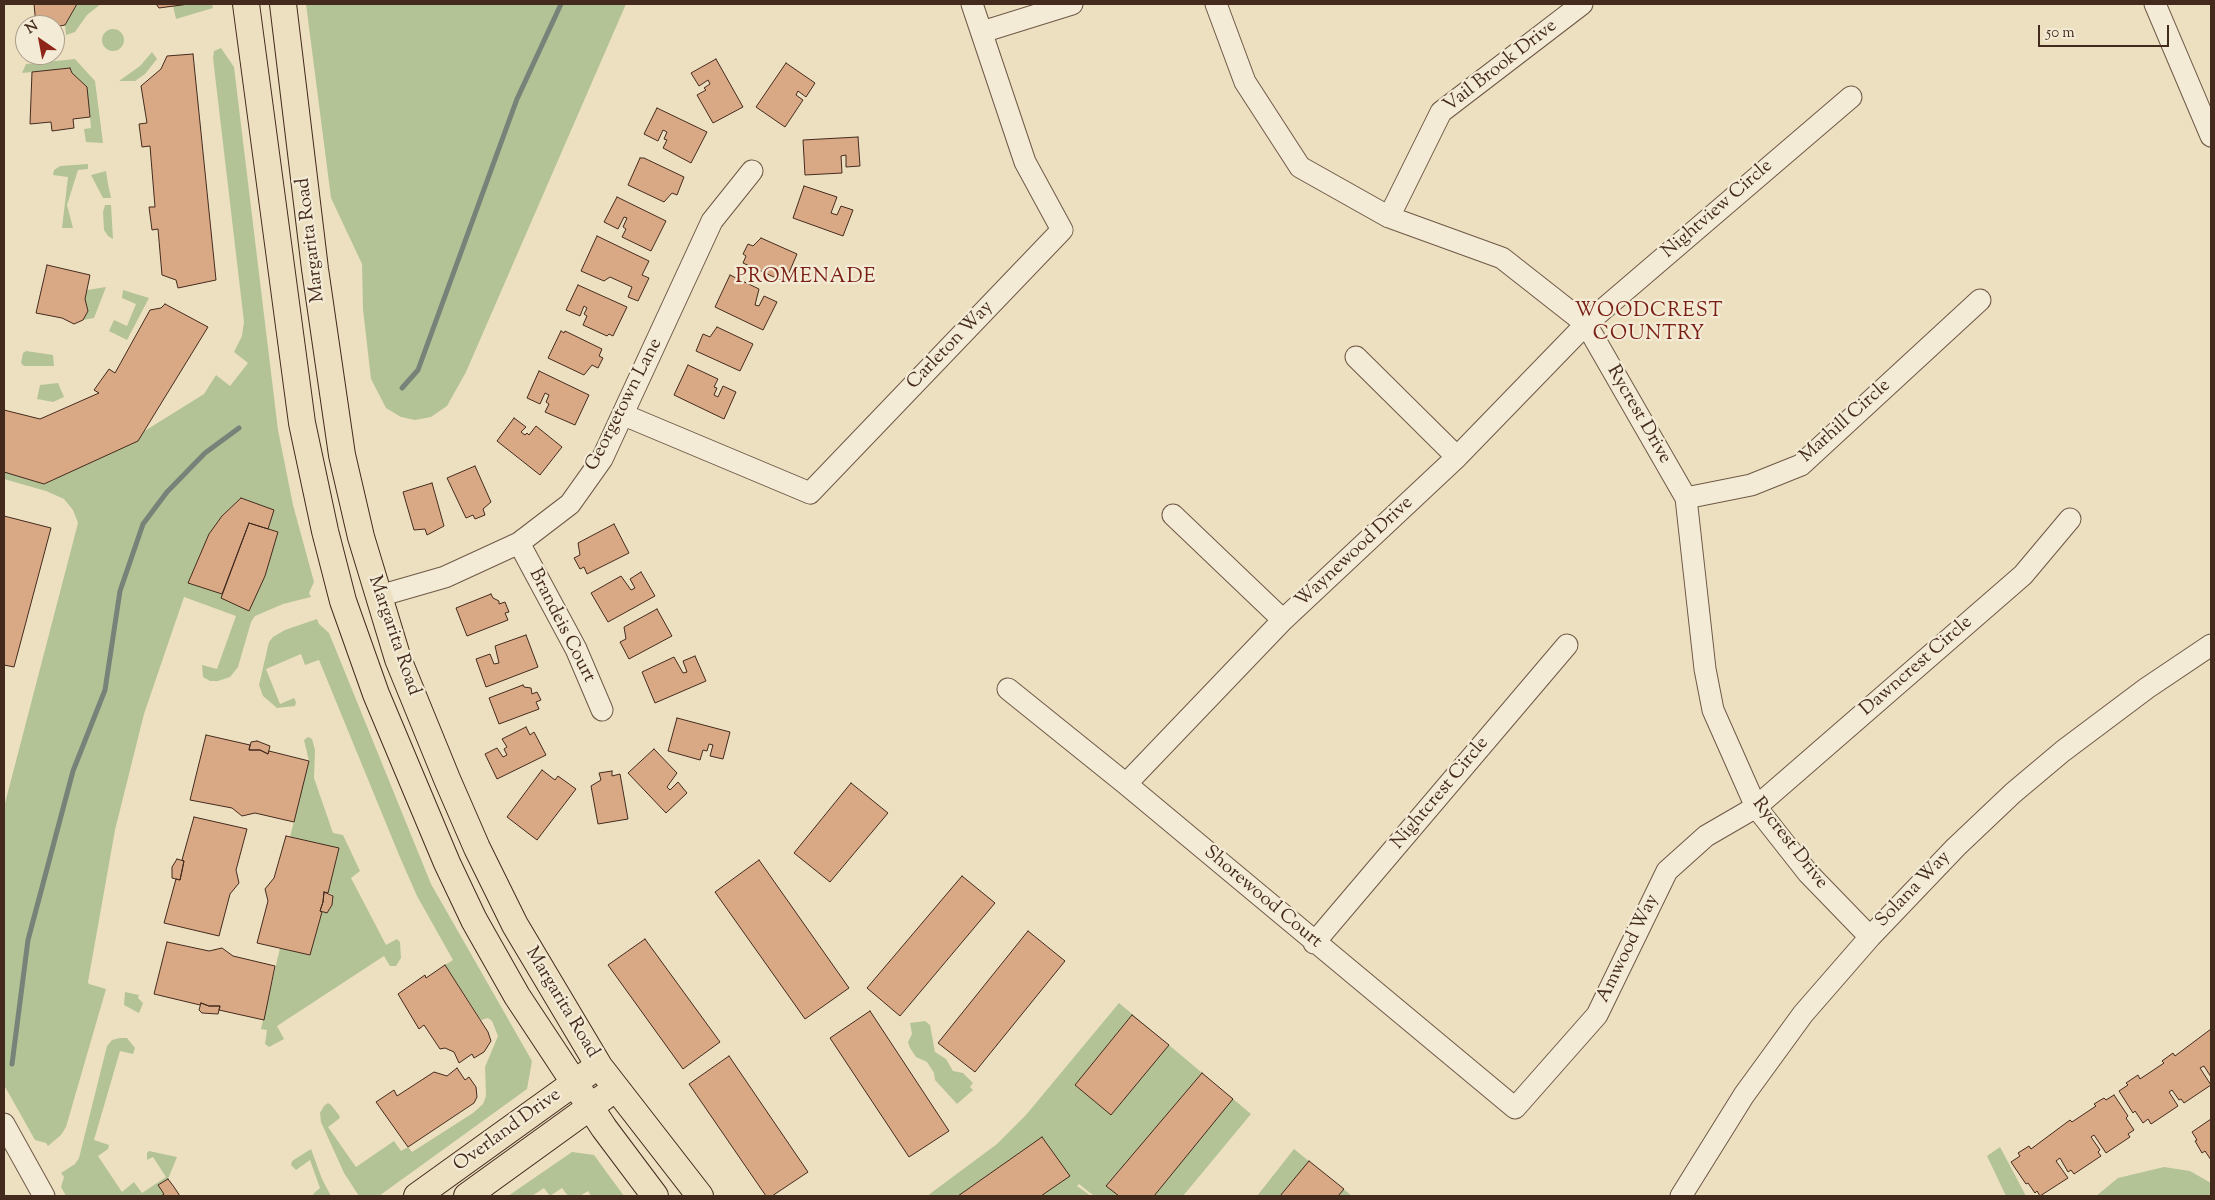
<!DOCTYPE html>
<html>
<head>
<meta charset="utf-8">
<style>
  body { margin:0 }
  #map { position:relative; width:2215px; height:1200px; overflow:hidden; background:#ede0c0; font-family:"Sorts Mill Goudy",serif }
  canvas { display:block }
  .frame { position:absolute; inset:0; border:5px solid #442a1d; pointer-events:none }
  .north { position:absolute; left:15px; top:15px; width:50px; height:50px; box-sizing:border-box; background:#f3ebd6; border:1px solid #ad9e8c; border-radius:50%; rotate:327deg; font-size:14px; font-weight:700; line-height:20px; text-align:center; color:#442a1d }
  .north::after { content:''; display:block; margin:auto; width:18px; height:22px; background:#8f2418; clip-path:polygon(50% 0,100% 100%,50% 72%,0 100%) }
  .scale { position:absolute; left:2038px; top:25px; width:131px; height:22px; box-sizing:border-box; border:2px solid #442a1d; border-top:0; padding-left:6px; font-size:15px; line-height:18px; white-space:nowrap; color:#442a1d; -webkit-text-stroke:4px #f3ebd6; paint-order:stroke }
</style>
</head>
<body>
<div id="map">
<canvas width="2215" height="1200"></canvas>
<div class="frame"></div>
<div class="north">N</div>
<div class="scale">50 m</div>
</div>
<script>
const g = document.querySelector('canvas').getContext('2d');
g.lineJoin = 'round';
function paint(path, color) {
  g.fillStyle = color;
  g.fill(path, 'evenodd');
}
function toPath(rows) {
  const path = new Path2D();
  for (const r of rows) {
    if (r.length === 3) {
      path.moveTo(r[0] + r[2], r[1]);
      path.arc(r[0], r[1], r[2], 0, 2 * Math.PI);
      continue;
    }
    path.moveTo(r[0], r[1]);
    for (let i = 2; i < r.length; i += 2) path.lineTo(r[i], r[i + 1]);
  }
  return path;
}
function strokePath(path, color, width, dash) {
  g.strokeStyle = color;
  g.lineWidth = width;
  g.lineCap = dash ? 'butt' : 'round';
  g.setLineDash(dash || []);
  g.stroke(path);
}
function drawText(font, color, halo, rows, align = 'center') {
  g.font = font + ' "Sorts Mill Goudy",serif';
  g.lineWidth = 4.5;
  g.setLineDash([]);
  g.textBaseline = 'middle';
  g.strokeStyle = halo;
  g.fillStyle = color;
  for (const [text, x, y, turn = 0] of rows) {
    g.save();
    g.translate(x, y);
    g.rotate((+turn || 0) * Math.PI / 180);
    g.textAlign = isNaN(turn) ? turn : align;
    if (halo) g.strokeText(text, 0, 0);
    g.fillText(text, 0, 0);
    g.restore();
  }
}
paint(toPath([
  [77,4,101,4,87,15,75,32,66,35,65,25],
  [189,4,212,4,213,8,176,19,173,6],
  [306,4,626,4,466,372,447,406,431,417,415,420,401,417,386,408,371,379,363,309,362,264,331,198],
  [113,40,11],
  [221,48,234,67,278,430,293,505,314,582,309,593,311,597,283,604,255,616,251,622,238,667,230,677,218,681,210,681,203,677,202,665,217,669,236,616,184,597,144,714,115,830,88,982,89,984,106,989,66,1127,61,1135,48,1146,46,1143,35,1140,4,1085,4,807,78,523,73,510,64,499,46,491,4,479,4,463,17,413,40,419,25,478,44,484,143,432,204,394,216,375,230,386,248,363,234,352,242,336,244,322,213,58,214,51],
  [152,52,157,59,145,74,135,81,119,81,140,66],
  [75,59,95,81,103,143,86,142,84,129,91,128,87,87,72,73,70,68,22,73,26,64],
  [88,164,88,169,78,170,67,205,73,228,62,228,68,177,53,175,54,170,60,166],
  [106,171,108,184,111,198,103,198,91,175],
  [105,205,111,205,113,239,108,236,104,230,103,212],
  [106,287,94,318,83,320,88,311,85,299,87,290],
  [123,290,149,298,127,340,109,331,114,320,127,326,136,304,122,298],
  [26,351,53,355,54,366,24,366,21,363,23,353],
  [58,383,64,397,53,402,37,399,40,385],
  [317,619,319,624,329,633,431,884,532,1061,527,1089,379,1196,359,1196,344,1173,321,1122,320,1113,324,1106,328,1103,331,1105,339,1115,340,1118,328,1127,356,1167,394,1141,401,1151,408,1147,412,1152,473,1113,483,1104,486,1096,485,1067,498,1036,492,1021,488,1018,481,1020,445,965,453,960,417,896,399,855,319,660,305,665,301,654,266,669,280,704,294,698,296,702,295,706,277,708,263,696,259,685,269,642,273,637,285,630],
  [308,737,312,739,315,750,314,778,333,833,343,835,360,871,351,878,386,945,397,939,400,942,401,958,396,966,390,966,384,956,277,1026,284,1039,269,1047,265,1044,267,1030,261,1029,280,948,310,955,322,912,327,913,333,900,332,894,328,893,339,849,290,837,309,761,304,740],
  [125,992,139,995,138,998,143,1003,139,1013,124,1005],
  [1119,1003,1251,1114,1183,1196,1094,1196,1079,1184,1077,1186,1091,1196,927,1196,997,1144,1026,1115],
  [925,1021,930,1025,935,1052,946,1059,953,1071,963,1073,973,1083,970,1087,973,1090,957,1104,935,1080,934,1073,927,1062,916,1057,910,1048,908,1042,912,1034,910,1023],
  [120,1038,127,1038,135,1048,133,1054,120,1051,94,1140,109,1145,108,1149,98,1156,122,1192,134,1182,142,1193,166,1177,153,1157,147,1160,147,1153,149,1151,177,1157,168,1179,159,1185,164,1194,161,1196,66,1196,61,1187,64,1177,61,1173,75,1164,79,1158,107,1046,112,1040],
  [2000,1147,2026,1196,2006,1196,1987,1156],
  [311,1149,322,1179,331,1196,314,1196,313,1194,320,1188,310,1160,296,1170,291,1165,292,1161],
  [1294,1149,1352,1196,1257,1196],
  [572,1152,594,1155,624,1196,591,1196,588,1191,580,1196,568,1196,562,1188,550,1196,544,1188,532,1196,508,1196],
  [2164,1167,2190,1171,2211,1183,2211,1196,2096,1196,2118,1178]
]), '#b3c396');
strokePath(toPath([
  [402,388,418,370,517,99,561,4],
  [12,1064,28,940,73,771,105,690,120,591,143,524,167,492,205,453,239,428]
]), '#778279', 5);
const building = toPath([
  [34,4,77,4,65,25,55,27,36,25,34,4],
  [156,4,189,4,159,8,156,4],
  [193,54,216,280,178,288,176,280,162,275,158,229,152,230,149,207,155,207,150,146,142,147,139,124,147,123,141,86,161,69,167,56,193,54],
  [716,59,743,107,713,123,697,95,706,90,704,88,710,84,708,80,699,86,691,73,716,59],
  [786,63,815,83,806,97,798,91,796,95,803,100,785,127,756,107,786,63],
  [70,68,72,73,87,87,90,117,73,119,74,128,52,131,51,122,30,124,32,72,70,68],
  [657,108,707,132,691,163,663,148,667,140,664,139,667,132,663,130,658,141,644,134,657,108],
  [858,137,860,166,846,167,846,155,841,156,842,173,805,175,803,140,858,137],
  [640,158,644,158,684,177,677,195,672,193,664,202,628,185,640,158],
  [804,186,837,197,831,213,837,215,841,206,853,210,843,236,793,218,804,186],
  [617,197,666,221,651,251,622,237,626,229,623,227,627,218,624,217,618,229,604,222,617,197],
  [597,236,649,261,642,275,649,278,638,301,628,297,632,287,610,277,604,281,581,271,597,236],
  [761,238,797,254,785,282,743,263,746,256,743,254,748,244,753,246,761,238],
  [47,265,90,275,85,299,88,311,83,320,74,324,62,318,36,313,47,265],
  [730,275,759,289,755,305,759,306,764,296,777,302,763,330,715,307,730,275],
  [578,285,627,307,613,336,609,334,607,336,583,325,587,316,584,314,587,308,584,306,580,316,566,310,578,285],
  [165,304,208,327,138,441,44,484,4,472,4,410,40,419,99,393,94,390,109,369,115,373,150,310,161,308,165,304],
  [717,327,753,344,740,371,696,351,703,334,710,337,717,327],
  [561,331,564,333,565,331,602,349,599,356,603,358,598,368,592,365,584,375,548,358,561,331],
  [688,365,718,379,714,387,717,388,714,395,718,397,723,386,736,392,724,419,674,395,688,365],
  [539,371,589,395,575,425,545,412,549,404,546,402,549,395,545,393,540,404,527,398,539,371],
  [514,418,526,427,521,432,525,435,527,433,529,435,536,426,562,447,540,475,497,441,514,418],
  [475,466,491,502,483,509,485,515,475,519,473,515,466,518,447,478,475,466],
  [432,483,444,526,427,535,425,529,414,530,403,492,432,483],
  [241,498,274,510,268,529,249,523,222,594,188,583,209,534,222,516,241,498],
  [4,516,51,528,14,667,4,665,4,516],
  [249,523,278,532,265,576,249,611,221,598,249,523],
  [614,524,629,553,587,574,584,567,580,569,574,558,580,555,578,543,614,524],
  [641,572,655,596,608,622,591,593,621,576,631,590,635,588,630,579,641,572],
  [491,594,493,598,499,601,499,604,505,602,509,612,505,613,508,620,467,636,456,608,491,594],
  [657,609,672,636,629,659,620,642,626,639,624,627,657,609],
  [526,635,538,667,486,687,476,659,490,654,494,664,499,663,495,646,526,635],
  [695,656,706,681,655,703,642,672,674,657,683,673,687,672,683,661,695,656],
  [523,685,524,687,531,688,532,694,537,692,541,700,536,702,539,709,499,724,489,698,523,685],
  [677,718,730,732,723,759,710,756,713,745,709,744,707,751,703,750,700,760,668,751,677,718],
  [526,727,530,735,534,732,546,755,497,779,485,754,497,748,503,757,507,755,504,749,507,747,502,739,526,727],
  [206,735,250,745,249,750,260,750,268,754,269,751,309,761,294,822,255,813,242,816,232,808,190,800,206,735],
  [257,741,270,746,268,754,260,750,249,750,251,742,257,741],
  [654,749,677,773,667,787,670,790,678,782,687,793,666,813,628,773,654,749],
  [542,770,555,780,558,776,576,789,537,840,507,817,542,770],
  [612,771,612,776,620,774,628,819,598,824,591,786,601,780,599,773,612,771],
  [851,783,888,813,830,882,794,853,851,783],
  [194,817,247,829,236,870,239,883,230,894,219,936,164,923,176,879,180,880,184,861,182,860,194,817],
  [286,836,339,848,328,893,324,892,323,902,320,911,322,912,310,955,257,943,268,901,265,889,274,878,286,836],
  [177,859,184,861,180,880,172,878,172,867,177,859],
  [759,860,849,988,805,1019,715,892,759,860],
  [962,876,995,903,900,1016,867,988,962,876],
  [324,892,333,896,332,905,327,913,320,911,323,902,324,892],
  [1028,931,1065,961,975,1072,938,1043,1028,931],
  [645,939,720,1042,683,1069,608,965,645,939],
  [167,942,209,951,222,948,233,956,275,966,264,1020,219,1010,220,1006,209,1006,201,1003,200,1005,154,994,167,942],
  [445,965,488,1032,491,1041,484,1052,474,1058,472,1054,459,1063,454,1052,445,1048,440,1049,424,1025,419,1029,398,994,425,975,426,978,445,965],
  [201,1003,209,1006,220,1006,218,1014,202,1013,199,1010,201,1003],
  [870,1011,949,1131,909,1157,830,1038,870,1011],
  [1132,1015,1169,1045,1111,1115,1075,1085,1132,1015],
  [2211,1029,2211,1077,2204,1066,2200,1068,2211,1085,2184,1103,2181,1099,2179,1100,2172,1090,2169,1092,2178,1106,2151,1124,2148,1119,2143,1123,2135,1111,2133,1113,2119,1091,2128,1085,2126,1083,2138,1075,2140,1079,2164,1063,2162,1061,2173,1053,2175,1056,2211,1029],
  [729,1056,808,1172,772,1196,766,1196,689,1084,729,1056],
  [457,1068,465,1080,469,1077,476,1087,477,1097,474,1103,408,1147,376,1102,394,1090,397,1096,434,1072,447,1076,457,1068],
  [1202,1073,1233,1099,1154,1196,1119,1196,1106,1186,1202,1073],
  [2114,1095,2128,1116,2126,1118,2134,1130,2128,1134,2130,1137,2106,1153,2094,1135,2091,1137,2100,1150,2098,1152,2101,1156,2074,1174,2071,1170,2068,1172,2060,1158,2056,1161,2068,1178,2040,1196,2037,1191,2035,1193,2028,1183,2026,1184,2011,1162,2020,1156,2018,1153,2029,1146,2031,1149,2070,1120,2072,1122,2096,1106,2094,1104,2104,1098,2106,1100,2114,1095],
  [2211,1119,2211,1160,2205,1151,2202,1153,2195,1141,2197,1140,2192,1132,2211,1119],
  [1042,1137,1070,1176,1041,1196,958,1196,1042,1137],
  [1309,1161,1344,1189,1338,1196,1280,1196,1309,1161],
  [168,1179,174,1187,180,1196,161,1196,164,1194,158,1185,168,1179]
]);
paint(building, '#d9a986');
strokePath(building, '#442a1d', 1);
const minor = toPath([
  [1216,4,1245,82,1300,167,1389,217,1502,258,1586,324,1686,498,1705,669,1713,710,1756,807,1808,873,1870,937],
  [2155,4,2211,136],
  [982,32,1072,4],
  [1389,217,1441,112,1582,4],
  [1356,357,1457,457],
  [624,415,810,493,1062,230,1025,162,972,4],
  [1686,498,1751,485,1801,465,1980,300],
  [1173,515,1283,620],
  [519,543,576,649,602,710],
  [379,596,445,577,519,543,570,504,602,459,712,221,752,171],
  [1008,689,1126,784,1515,1108,1597,1015,1667,871,1706,836,1756,807,2023,575,2070,519],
  [1126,784,1283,620,1457,457,1586,324,1851,97],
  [1314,943,1567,645],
  [4,1124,44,1196],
  [1681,1196,1744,1095,1803,1014,1870,937,1956,847,2013,793,2063,751,2147,688,2211,645]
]);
const major = toPath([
  [246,4,302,423,325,531,343,601,376,694,447,863,474,920,517,996,558,1058,604,1128,655,1196],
  [283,4,315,269,342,455,361,537,398,659,447,779,477,848,515,925,599,1066,700,1196],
  [417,1196,588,1073],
  [467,1196,604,1097]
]);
strokePath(minor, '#6e5846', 23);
strokePath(major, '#442a1d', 28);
strokePath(minor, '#f3ebd6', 21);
strokePath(major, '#ede0c0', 26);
drawText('19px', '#442a1d', '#f3ebd6', [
  ["Vail Brook Drive",1501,67,-38],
  ["Nightview Circle",1718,210,-41],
  ["Margarita Road",312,240,-97],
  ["Carleton Way",951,346,-46],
  ["Georgetown Lane",625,405,-63],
  ["Rycrest Drive",1638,415,60],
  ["Marhill Circle",1846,422,-42],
  ["Waynewood Drive",1355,553,-43],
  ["Brandeis Court",561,626,63],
  ["Margarita Road",393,636,71],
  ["Dawncrest Circle",1917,667,-41],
  ["Nightcrest Circle",1441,794,-50],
  ["Rycrest Drive",1789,844,52],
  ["Solana Way",1914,890,-46],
  ["Shorewood Court",1262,898,40],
  ["Amwood Way",1629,949,-64],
  ["Margarita Road",561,1003,59],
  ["Overland Drive",508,1131,-36]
]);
g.letterSpacing = '1px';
drawText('20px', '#7a1f14', '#f3ebd6', [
  ["PROMENADE",806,279],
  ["WOODCREST",1649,313],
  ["COUNTRY",1649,336]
]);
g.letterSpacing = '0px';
</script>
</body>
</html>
